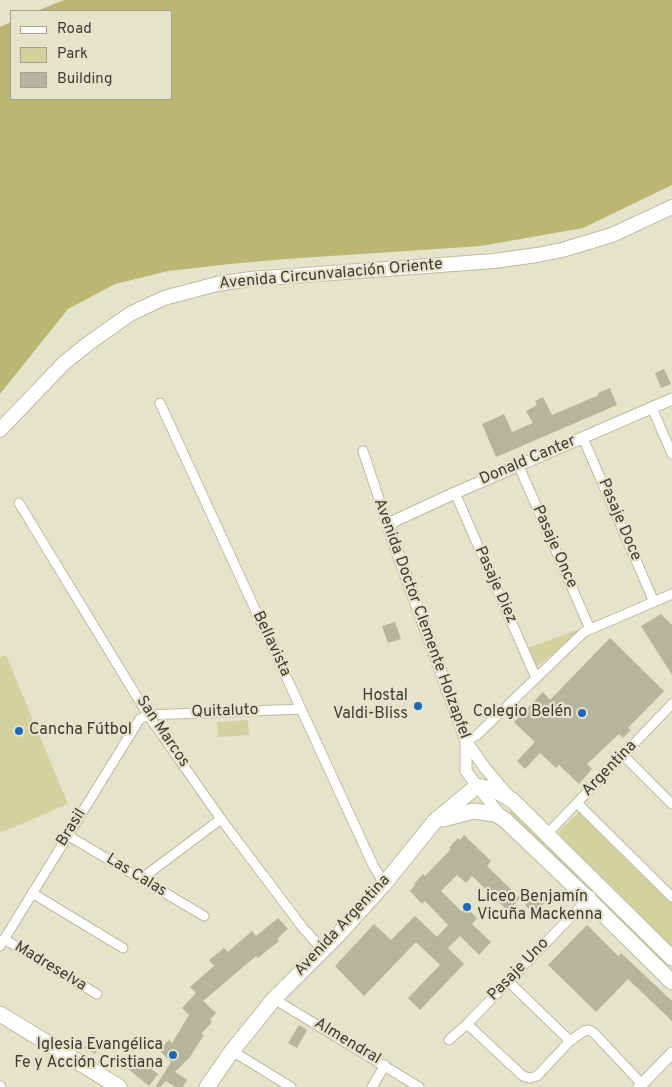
<!DOCTYPE html>
<html>
<head>
<meta charset="utf-8">
<style>
  body { margin:0 }
  #map { position:relative; width:672px; height:1087px; overflow:hidden; background:#e5e4cb; font-family:Overpass,sans-serif }
  canvas { display:block }
  .legend { position:absolute; left:10px; top:10px; width:162px; height:90px; box-sizing:border-box; background:#e5e4cb; border:1px solid #a2a18e; margin:0; padding:6px 9px; list-style:none; font-size:15px; color:#3d3c32 }
  .legend li { display:flex; align-items:center; gap:10px; height:25px }
  .legend b { width:25px; border:1px solid #a2a18e }
</style>
</head>
<body>
<div id="map">
<canvas width="672" height="1087"></canvas>
<ul class="legend">
<li><b style="height:6px;background:#fff"></b>Road</li>
<li><b style="height:14px;background:#d4d19f"></b>Park</li>
<li><b style="height:14px;background:#b5b49c"></b>Building</li>
</ul>
</div>
<script>
const g = document.querySelector('canvas').getContext('2d');
g.lineJoin = 'round';
function paint(path, color) {
  g.fillStyle = color;
  g.fill(path, 'evenodd');
}
function toPath(rows) {
  const path = new Path2D();
  for (const r of rows) {
    path.moveTo(r[0], r[1]);
    for (let i = 2; i < r.length; i += 2) path.lineTo(r[i], r[i + 1]);
  }
  return path;
}
function strokePath(path, color, width, dash) {
  g.strokeStyle = color;
  g.lineWidth = width;
  g.lineCap = dash ? 'butt' : 'round';
  g.setLineDash(dash || []);
  g.stroke(path);
}
function drawText(font, color, halo, rows, align = 'center') {
  g.font = font + ' Overpass,sans-serif';
  g.lineWidth = 4.5;
  g.setLineDash([]);
  g.textBaseline = 'middle';
  g.strokeStyle = halo;
  g.fillStyle = color;
  for (const [text, x, y, turn = 0] of rows) {
    g.save();
    g.translate(x, y);
    g.rotate((+turn || 0) * Math.PI / 180);
    g.textAlign = isNaN(turn) ? turn : align;
    if (halo) g.strokeText(text, 0, 0);
    g.fillText(text, 0, 0);
    g.restore();
  }
}
paint(toPath([
  [580,629,580,632,536,667,527,648],
  [6,655,68,804,0,833,0,657],
  [248,720,249,735,218,737,217,722],
  [510,810,512,810,589,887,585,887,510,814],
  [580,811,672,901,672,950,560,838,559,831]
]), '#d4d19f');
paint(toPath([
  [64,0,672,0,672,185,583,228,481,246,285,259,230,264,168,271,115,284,68,309,0,394,0,27,11,22,11,99,171,99,171,11,37,11]
]), '#bbb672');
paint(toPath([
  [664,369,671,384,661,388,655,373],
  [610,388,617,405,496,457,482,424,504,414,512,432,533,423,526,411,537,405,535,401,543,397,552,415,599,395,598,393],
  [661,614,672,625,672,675,641,626],
  [395,622,401,639,388,643,382,626],
  [610,638,664,691,628,728,631,730,623,738,619,734,587,764,592,769,579,784,559,765,556,768,540,753,525,769,517,761,535,742,514,722,543,692,550,700],
  [464,835,491,861,487,866,520,898,508,911,472,876,466,883,457,875,441,891,461,911,466,907,477,918,472,924,491,942,479,955,460,936,448,948,464,964,420,1010,408,998,440,965,416,942,364,996,335,966,374,924,391,940,415,916,437,937,448,925,425,901,422,904,410,891,415,885,414,884,423,874,425,876,451,849,449,848,458,838,460,840],
  [538,891,547,900,534,914,525,905],
  [278,918,288,929,277,939,279,941,258,958,256,956,203,1001,216,1013,210,1020,212,1022,201,1034,204,1035,190,1057,175,1072,187,1080,183,1087,175,1087,166,1081,160,1087,157,1087,156,1086,171,1062,159,1050,169,1040,172,1043,189,1015,182,1008,196,993,190,987,214,966,209,960,224,948,228,952,252,931,256,936],
  [587,925,618,956,621,953,672,1001,672,1021,628,979,596,1012,548,965],
  [299,1025,307,1030,297,1048,288,1043],
  [92,1034,103,1041,95,1054,84,1048],
  [136,1057,158,1074,149,1086,127,1068]
]), '#b5b49c');
const minor = toPath([
  [160,403,373,865,384,884],
  [652,408,672,454],
  [583,438,654,602],
  [363,451,389,529],
  [518,464,590,629],
  [455,493,536,678],
  [19,503,148,715,221,819,303,928,322,949],
  [466,741,477,735,584,632,672,594],
  [623,755,672,804],
  [577,803,672,897],
  [547,834,672,704],
  [67,835,204,916],
  [141,879,221,819],
  [32,893,123,948],
  [4,939,97,994],
  [0,946,139,720,148,715,301,709],
  [508,981,570,1041],
  [274,999,419,1087],
  [467,1024,523,1076,530,1078,537,1076,570,1041,584,1031,589,1030,593,1032,642,1084],
  [449,1040,467,1024,591,896],
  [232,1051,291,1087],
  [0,1086,1,1087],
  [372,1087,385,1065]
]);
const tertiary = toPath([
  [466,741,485,768,508,795],
  [502,817,477,786,466,771,466,741,389,529,392,522,455,493,672,399],
  [639,1087,672,1053]
]);
const secondary = toPath([
  [0,430,64,363,89,343,130,314,164,298,217,284,251,279,494,261,537,255,562,250,612,235,672,207]
]);
const primary = toPath([
  [443,819,474,811,495,814,504,819,588,899,672,982],
  [0,1014,119,1087],
  [207,1087,232,1051,274,999,339,934,384,884,435,821,477,786,495,790,512,800,672,958]
]);
strokePath(minor, '#bcbba2', 11);
strokePath(tertiary, '#bcbba2', 13);
strokePath(secondary, '#bcbba2', 16);
strokePath(primary, '#bcbba2', 17);
strokePath(minor, '#fff', 9);
strokePath(tertiary, '#fff', 11);
strokePath(secondary, '#fff', 14);
strokePath(primary, '#fff', 15);
for (const [x, y, r, color] of [
  [418,706,5,"#2167b7"],
  [582,713,5,"#2167b7"],
  [19,731,5,"#2167b7"],
  [467,907,5,"#2167b7"],
  [173,1055,5,"#2167b7"]
]) {
  const dot = new Path2D();
  dot.arc(x, y, r, 0, 2 * Math.PI);
  g.fillStyle = color;
  g.fill(dot);
  strokePath(dot, '#e5e4cb', 2);
}
drawText('16px', '#3d3c32', '#e5e4cb', [
  ["Avenida Circunvalación Oriente",331,275,-5],
  ["Donald Canter",528,461,-23],
  ["Pasaje Doce",619,520,67],
  ["Pasaje Once",554,547,66],
  ["Pasaje Diez",495,585,66],
  ["Avenida Doctor Clemente Holzapfel",421,619,70],
  ["Bellavista",271,644,65],
  ["Quitaluto",225,712,-2],
  ["San Marcos",162,732,56],
  ["Argentina",610,769,-46],
  ["Brasil",72,828,-58],
  ["Las Calas",136,876,31],
  ["Avenida Argentina",343,926,-47],
  ["Madreselva",50,967,31],
  ["Pasaje Uno",519,970,-46],
  ["Almendral",347,1042,31]
]);
drawText('16px', '#3d3c32', '#e5e4cb', [
  ["Hostal",408,697],
  ["Valdi-Bliss",408,715],
  ["Colegio Belén",572,713],
  ["Cancha Fútbol",29,731,"left"],
  ["Liceo Benjamín",477,898,"left"],
  ["Vicuña Mackenna",477,916,"left"],
  ["Iglesia Evangélica",163,1046],
  ["Fe y Acción Cristiana",163,1064]
], 'right');
</script>
</body>
</html>
